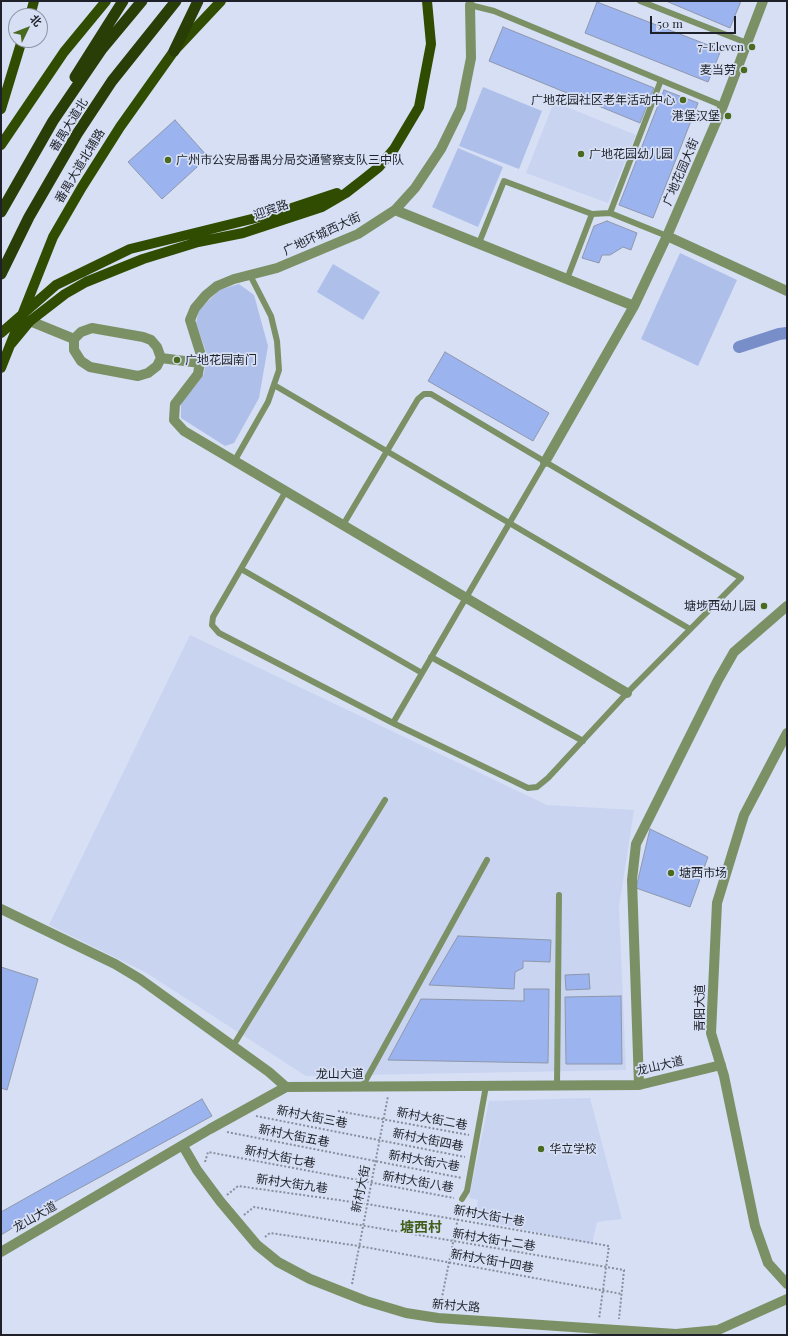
<!DOCTYPE html>
<html>
<head>
<meta charset="utf-8">
<style>
  body { margin:0 }
  #map { position:relative; width:788px; height:1336px; overflow:hidden; background:#d6dff4; font-family:"Playfair Display","Noto Sans SC",serif }
  canvas { display:block }
  .frame { position:absolute; inset:0; border:2px solid #1e2129; pointer-events:none }
  .north { position:absolute; left:8px; top:8px; width:40px; height:40px; box-sizing:border-box; background:#d6dff4; border:1px solid #8c93a3; border-radius:50%; rotate:47deg; font-size:11px; font-weight:700; line-height:16px; text-align:center; color:#1e2129 }
  .north::after { content:''; display:block; margin:auto; width:14px; height:18px; background:#4a6a20; clip-path:polygon(50% 0,100% 100%,50% 72%,0 100%) }
  .scale { position:absolute; left:650px; top:16px; width:86px; height:18px; box-sizing:border-box; border:2px solid #1e2129; border-top:0; padding-left:5px; font-size:12px; line-height:14px; white-space:nowrap; color:#1e2129; -webkit-text-stroke:3px #d6dff4; paint-order:stroke }
</style>
</head>
<body>
<div id="map">
<canvas width="788" height="1336"></canvas>
<div class="frame"></div>
<div class="north">北</div>
<div class="scale">50 m</div>
</div>
<script>
const g = document.querySelector('canvas').getContext('2d');
g.lineJoin = 'round';
function paint(path, color) {
  g.fillStyle = color;
  g.fill(path, 'evenodd');
}
function toPath(rows) {
  const path = new Path2D();
  for (const r of rows) {
    path.moveTo(r[0], r[1]);
    for (let i = 2; i < r.length; i += 2) path.lineTo(r[i], r[i + 1]);
  }
  return path;
}
function strokePath(path, color, width, dash) {
  g.strokeStyle = color;
  g.lineWidth = width;
  g.lineCap = dash ? 'butt' : 'round';
  g.setLineDash(dash || []);
  g.stroke(path);
}
function drawText(font, color, halo, rows, align = 'center') {
  g.font = font + ' "Playfair Display","Noto Sans SC",serif';
  g.lineWidth = 3.5;
  g.setLineDash([]);
  g.textBaseline = 'middle';
  g.strokeStyle = halo;
  g.fillStyle = color;
  for (const [text, x, y, turn = 0] of rows) {
    g.save();
    g.translate(x, y);
    g.rotate((+turn || 0) * Math.PI / 180);
    g.textAlign = isNaN(turn) ? turn : align;
    if (halo) g.strokeText(text, 0, 0);
    g.fillText(text, 0, 0);
    g.restore();
  }
}
paint(toPath([
  [554,102,636,135,608,203,526,173],
  [190,635,547,805,634,810,619,907,626,1070,306,1076,145,972,49,925],
  [590,1098,622,1219,597,1222,592,1244,475,1219,478,1200,469,1198,489,1101]
]), '#c9d4f1');
paint(toPath([
  [483,87,542,111,519,169,459,146],
  [458,148,503,167,478,227,432,207],
  [680,253,737,280,698,366,641,339],
  [333,264,380,292,363,320,317,292],
  [239,284,254,295,268,346,259,398,234,443,225,446,181,418,181,403,204,374,206,352,196,323,199,310,219,290]
]), '#aebfe9');
strokePath(toPath([
  [739,347,779,334,787,333]
]), '#788ec9', 12);
const building = toPath([
  [666,1,741,1,730,28,666,1],
  [597,2,721,50,708,82,585,33,597,2],
  [503,27,654,88,640,123,489,61,503,27],
  [664,90,698,103,653,218,619,205,664,90],
  [175,120,208,157,162,199,128,162,175,120],
  [607,221,637,233,631,250,623,247,610,255,602,255,599,263,582,258,594,226,607,221],
  [445,352,549,413,533,441,428,381,445,352],
  [650,829,708,857,690,907,636,888,650,829],
  [458,936,551,940,550,962,523,961,523,968,515,972,514,989,429,985,458,936],
  [1,967,38,979,7,1090,1,1088,1,967],
  [589,974,590,989,566,990,565,975,589,974],
  [524,989,549,989,548,1063,388,1060,421,999,524,1001,524,989],
  [621,996,622,1064,566,1064,565,997,621,996],
  [202,1099,212,1116,58,1200,1,1235,1,1212,202,1099]
]);
paint(building, '#9bb3ef');
strokePath(building, '#8e97ab', 1);
strokePath(toPath([
  [338,1111,469,1135],
  [256,1116,465,1157],
  [227,1132,462,1178],
  [205,1162,208,1152,454,1198],
  [227,1195,238,1186,367,1204,609,1246,599,1319],
  [244,1215,254,1207,624,1270,619,1319],
  [265,1237,270,1233,359,1246,622,1294],
  [352,1284,388,1096],
  [440,1307,460,1208]
]), '#878e9d', 2, [2, 2]);
strokePath(toPath([
  [640,1,747,43],
  [470,5,494,11,723,106],
  [610,213,661,80],
  [479,243,504,181,592,214,610,213,667,236],
  [567,279,592,214],
  [274,385,690,629],
  [235,460,268,402,279,370,277,341,271,316,250,275],
  [286,491,213,617,212,625,219,633,393,723,528,788,537,787,548,778,627,693,741,578,431,394,424,394,418,399,343,525],
  [241,569,422,673],
  [431,657,583,741],
  [393,723,545,462],
  [233,1046,385,800],
  [557,1086,559,895],
  [362,1087,487,860],
  [462,1199,467,1191,486,1086]
]), '#7b9165', 6);
strokePath(toPath([
  [470,5,471,58,461,108,441,149,415,188,395,210,358,234,277,268,234,279,217,286,206,295,195,308,190,320,201,355,198,374,175,404,174,420,184,431,627,693],
  [395,210,634,306],
  [667,236,787,291],
  [30,321,74,339],
  [92,328,143,337,151,340,157,347,161,358,157,366,148,373,138,376,90,367,81,361,74,350,74,339,81,332,92,328],
  [161,358,200,363],
  [545,462,634,306,667,236,723,106,763,1],
  [787,733,744,815,717,903,711,1033,724,1076,755,1226,768,1263,787,1284],
  [1,909,115,964,140,979,269,1072,286,1087],
  [639,1085,632,880,636,844,718,680,734,652,787,606],
  [183,1146,197,1170,220,1201,257,1245,278,1262,310,1279,366,1301,406,1313,438,1318,676,1334,718,1330,787,1299],
  [1,1252,210,1129,286,1087,639,1085,721,1065]
]), '#7b9165', 10);
strokePath(toPath([
  [30,16,34,1],
  [1,109,22,40],
  [1,145,64,52,106,1],
  [1,333,56,285,130,249,280,212,337,193],
  [11,344,30,321,65,294,86,282,143,259,198,242,243,233,322,207,346,193,364,179,379,167,394,149,419,107,431,44,427,1],
  [1,368,53,237,82,187,120,127,174,51,221,1]
]), '#304c00', 10);
strokePath(toPath([
  [174,51,198,1],
  [75,77,123,1],
  [1,212,53,121,102,49,142,1],
  [1,274,29,217,77,134,112,81,176,1]
]), '#283e06', 11);
for (const [x, y, r, color] of [
  [752,47,4,"#4a6a20"],
  [744,70,4,"#4a6a20"],
  [683,100,4,"#4a6a20"],
  [728,116,4,"#4a6a20"],
  [581,154,4,"#4a6a20"],
  [168,160,4,"#4a6a20"],
  [177,360,4,"#4a6a20"],
  [764,606,4,"#4a6a20"],
  [671,873,4,"#4a6a20"],
  [541,1149,4,"#4a6a20"]
]) {
  const dot = new Path2D();
  dot.arc(x, y, r, 0, 2 * Math.PI);
  g.fillStyle = color;
  g.fill(dot);
  strokePath(dot, '#d6dff4', 1.5);
}
drawText('12px', '#1e2129', '#d6dff4', [
  ["7-Eleven",744,47],
  ["麦当劳",736,70],
  ["广地花园社区老年活动中心",675,100],
  ["港堡汉堡",720,116],
  ["广地花园幼儿园",589,154,"left"],
  ["广州市公安局番禺分局交通警察支队三中队",176,160,"left"],
  ["广地花园南门",185,360,"left"],
  ["塘埗西幼儿园",756,606],
  ["塘西市场",679,873,"left"],
  ["华立学校",549,1149,"left"]
], 'right');
drawText('12px', '#1e2129', '#d6dff4', [
  ["番禺大道北",69,125,-58],
  ["番禺大道北辅路",80,166,-59],
  ["广地花园大街",681,172,-67],
  ["迎宾路",271,210,-19],
  ["广地环城西大街",322,234,-25],
  ["青阳大道",700,1008,-90],
  ["龙山大道",660,1066,-13],
  ["龙山大道",340,1074],
  ["新村大街三巷",312,1117,11],
  ["新村大街二巷",432,1119,11],
  ["新村大街五巷",294,1136,11],
  ["新村大街四巷",428,1140,11],
  ["新村大街七巷",280,1157,11],
  ["新村大街六巷",424,1161,10],
  ["新村大街八巷",418,1182,10],
  ["新村大街九巷",292,1184,8],
  ["新村大街",361,1189,-78],
  ["新村大街十巷",489,1216,10],
  ["龙山大道",35,1217,-30],
  ["新村大街十二巷",494,1240,9],
  ["新村大街十四巷",492,1261,10],
  ["新村大路",456,1306,5]
]);
drawText('bold 14px', '#415e1b', '#d6dff4', [
  ["塘西村",421,1228]
]);
</script>
</body>
</html>
